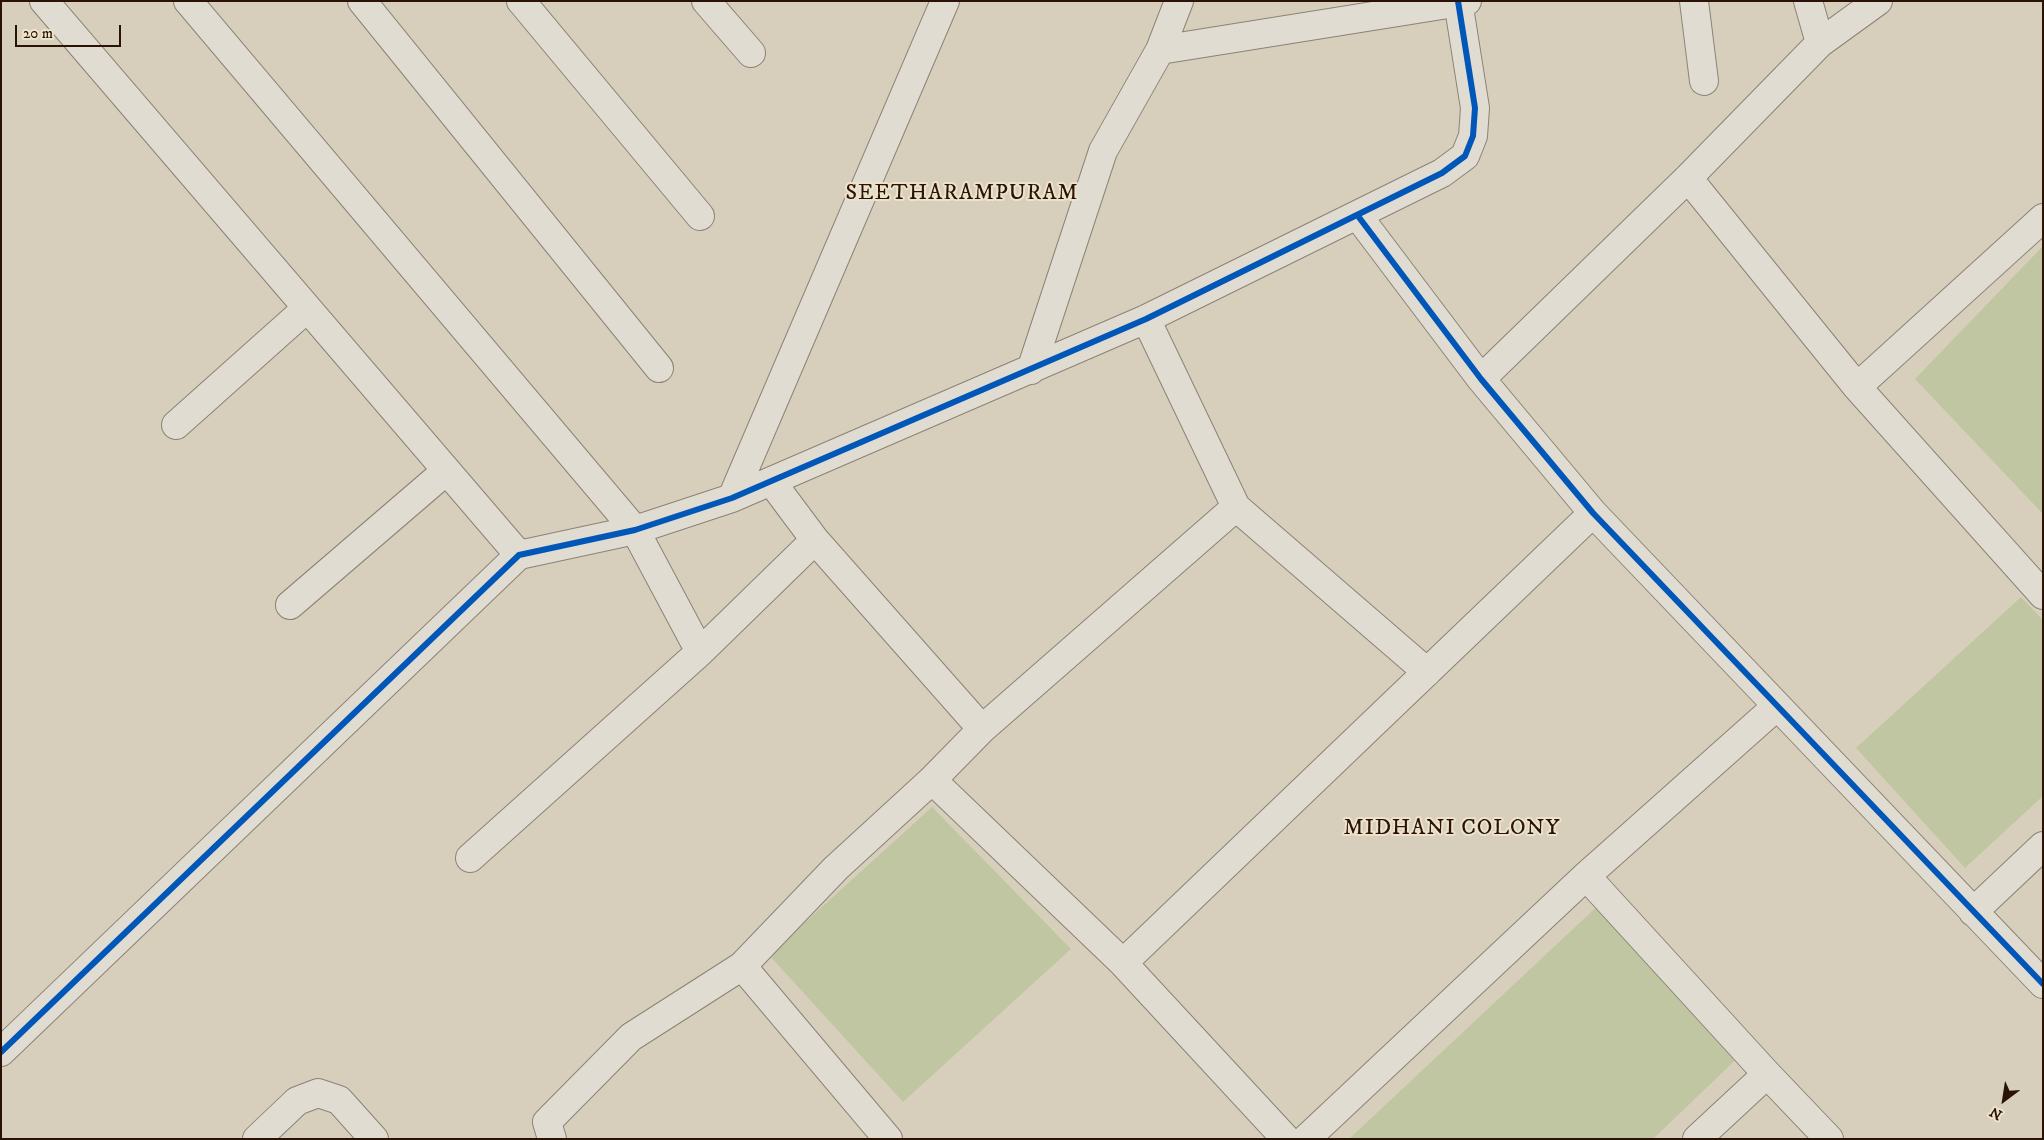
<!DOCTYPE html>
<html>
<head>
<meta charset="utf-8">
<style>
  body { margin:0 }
  #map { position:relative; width:2044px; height:1140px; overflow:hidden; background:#d7cfbb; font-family:"IM FELL DW Pica",serif }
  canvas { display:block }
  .frame { position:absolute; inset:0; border:2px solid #2a1306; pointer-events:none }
  .north { position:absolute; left:1979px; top:1075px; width:50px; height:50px; -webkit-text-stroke:4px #ede3cb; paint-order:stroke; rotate:211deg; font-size:14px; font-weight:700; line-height:20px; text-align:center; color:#2a1306 }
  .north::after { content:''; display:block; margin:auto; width:18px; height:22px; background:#2a1306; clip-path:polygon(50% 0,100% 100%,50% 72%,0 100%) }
  .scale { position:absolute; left:15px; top:25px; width:106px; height:22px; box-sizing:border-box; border:2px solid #2a1306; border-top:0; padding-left:6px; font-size:15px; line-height:18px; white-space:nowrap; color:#2a1306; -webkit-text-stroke:4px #ede3cb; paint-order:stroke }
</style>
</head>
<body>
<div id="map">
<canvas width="2044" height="1140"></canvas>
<div class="frame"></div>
<div class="north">N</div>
<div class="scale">20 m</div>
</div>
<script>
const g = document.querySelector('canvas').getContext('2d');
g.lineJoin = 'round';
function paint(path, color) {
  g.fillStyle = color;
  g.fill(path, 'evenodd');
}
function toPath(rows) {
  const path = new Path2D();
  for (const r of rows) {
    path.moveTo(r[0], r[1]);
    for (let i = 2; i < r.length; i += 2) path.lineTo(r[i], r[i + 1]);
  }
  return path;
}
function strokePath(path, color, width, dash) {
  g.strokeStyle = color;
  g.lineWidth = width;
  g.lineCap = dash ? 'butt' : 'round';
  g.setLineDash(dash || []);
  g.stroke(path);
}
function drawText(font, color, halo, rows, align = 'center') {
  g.font = font + ' "IM FELL DW Pica",serif';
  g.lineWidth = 4;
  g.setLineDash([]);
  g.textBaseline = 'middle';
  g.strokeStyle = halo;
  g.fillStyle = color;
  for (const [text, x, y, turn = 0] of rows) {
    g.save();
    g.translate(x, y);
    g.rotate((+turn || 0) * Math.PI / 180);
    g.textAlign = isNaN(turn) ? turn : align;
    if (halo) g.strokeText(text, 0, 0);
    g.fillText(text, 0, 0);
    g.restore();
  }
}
paint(toPath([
  [2043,246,2043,514,1915,379],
  [2021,597,2043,620,2043,796,1965,868,1856,748],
  [932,807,1071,949,903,1102,769,955],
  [1605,899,1748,1048,1653,1139,1349,1139]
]), '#c1c6a2');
const minor = toPath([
  [44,1,519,555],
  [188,1,635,530,700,652],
  [362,1,659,368],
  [521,1,700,216],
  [706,1,751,53],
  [1694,1,1704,81],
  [1808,1,1820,43],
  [1160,50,1467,1],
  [1688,178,1857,387,2043,595],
  [1358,216,1481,379,1593,513,2043,984],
  [1146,319,1236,507,1427,672],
  [1031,370,1103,151,1160,50,1179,1],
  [1481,379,1688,178,1820,43,1878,1],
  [1857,387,2043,218],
  [176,425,306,309],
  [771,481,815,540,982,729],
  [732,498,945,1],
  [290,605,446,471],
  [932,780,1123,963,1286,1139],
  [470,858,700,652,815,540],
  [1586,876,1767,1074,1829,1139],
  [1973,912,2043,846],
  [1123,963,1593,513],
  [742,966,888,1139],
  [1,1052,519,555,635,530,732,498,1146,319,1442,173,1465,156,1473,136,1475,108,1458,1],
  [257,1139,297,1101,318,1093,339,1100,374,1139],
  [552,1139,547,1122,631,1037,742,966,836,868,932,780,982,729,1236,507],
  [1306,1139,1586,876,1777,706],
  [1697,1139,1767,1074]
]);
strokePath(minor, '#8a8376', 30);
strokePath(minor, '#e0dcd2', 28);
strokePath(toPath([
  [1358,216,1481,379,1593,513,2043,984],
  [1,1052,519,555,635,530,732,498,1146,319,1442,173,1465,156,1473,136,1475,108,1458,1]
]), '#0057b8', 6);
g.letterSpacing = '1px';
drawText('22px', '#2a1306', '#ede3cb', [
  ["SEETHARAMPURAM",962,194],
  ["MIDHANI COLONY",1452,829]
]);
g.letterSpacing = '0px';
</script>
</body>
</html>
